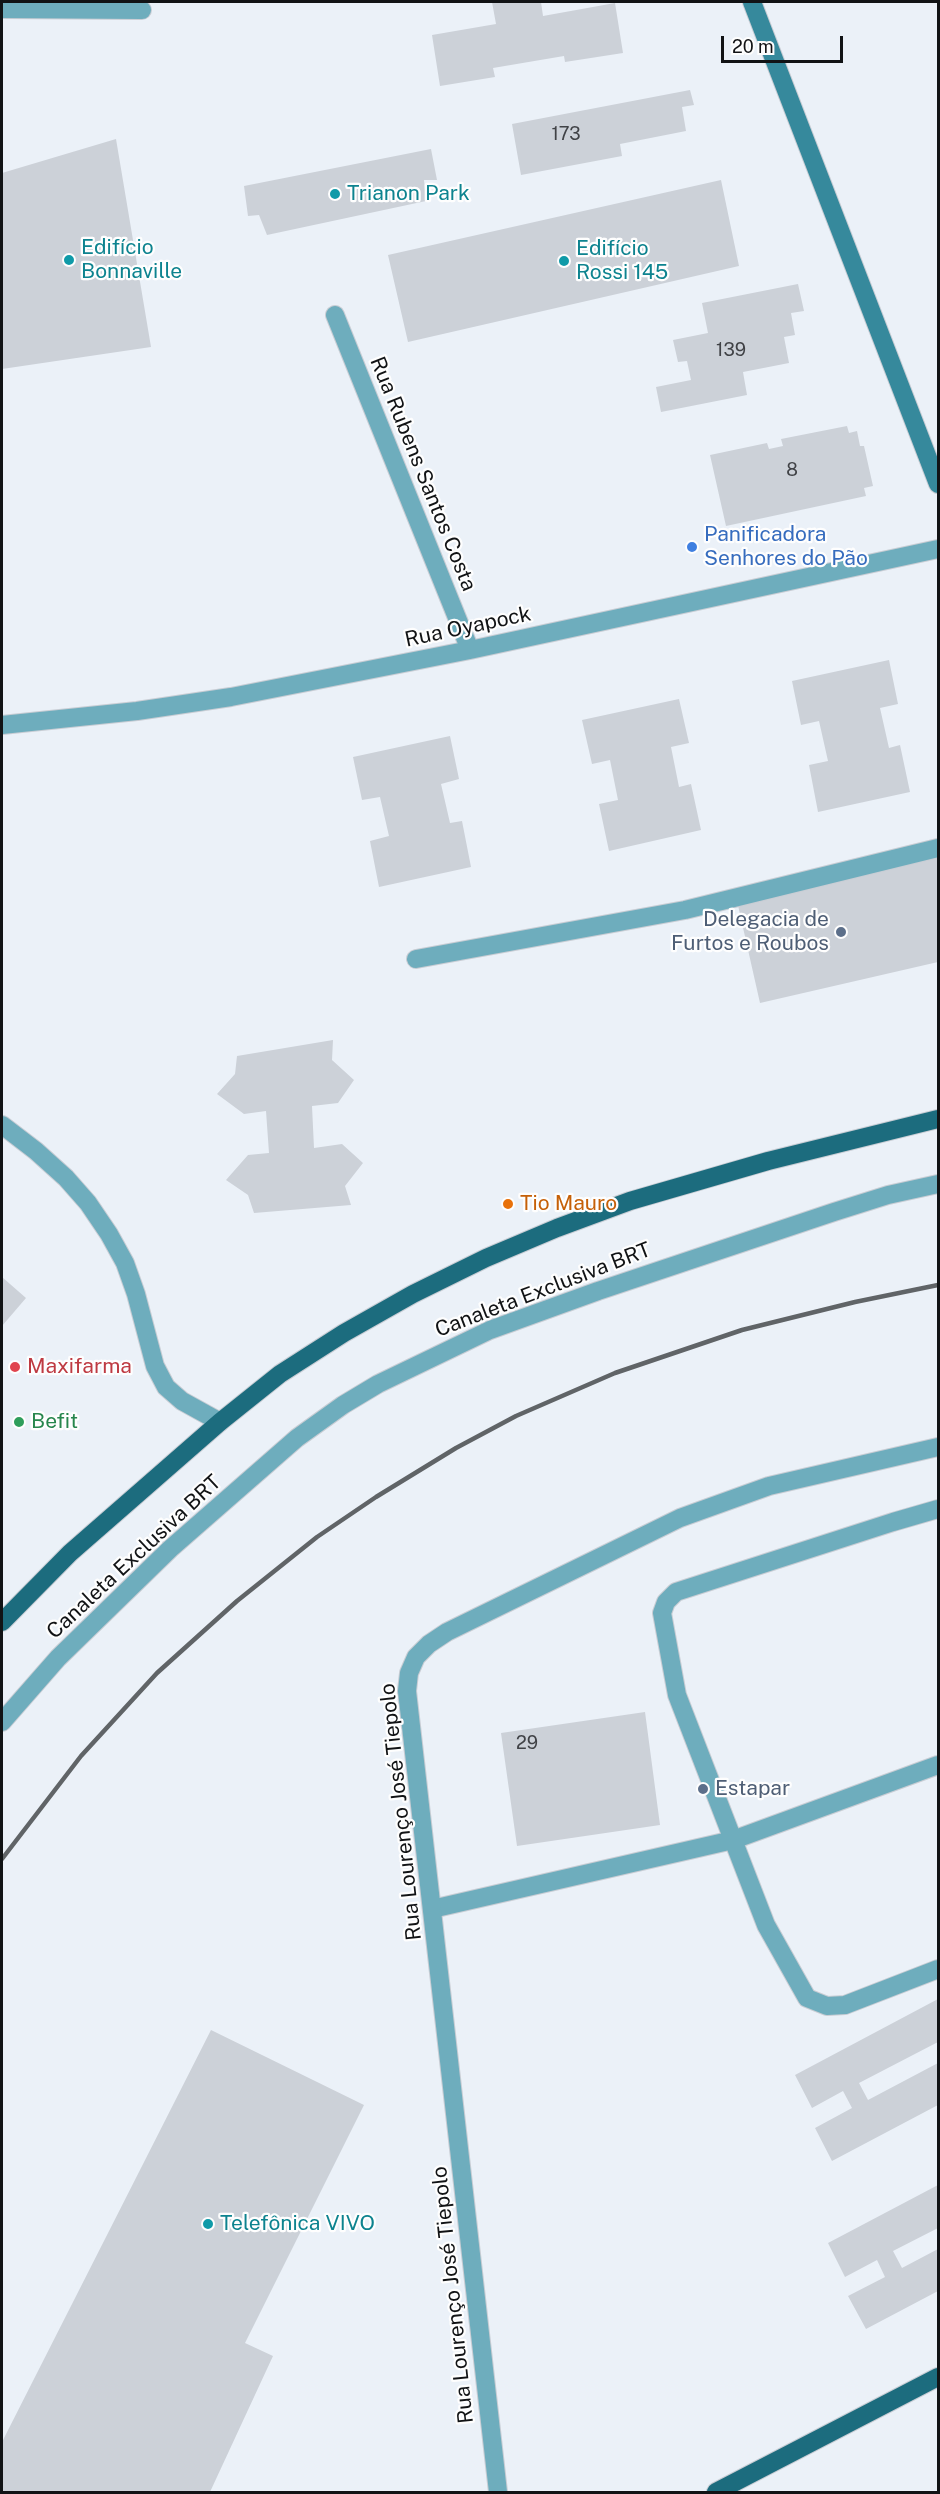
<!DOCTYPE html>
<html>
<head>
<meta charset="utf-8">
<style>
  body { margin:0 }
  #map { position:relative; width:940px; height:2494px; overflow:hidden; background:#ebf1f8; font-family:"Public Sans",sans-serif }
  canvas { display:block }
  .frame { position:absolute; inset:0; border:3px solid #111315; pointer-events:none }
  .scale { position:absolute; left:721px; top:36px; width:122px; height:27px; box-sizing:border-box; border:3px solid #111315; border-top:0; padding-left:8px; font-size:18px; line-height:21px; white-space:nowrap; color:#111315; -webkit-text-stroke:4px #fefefe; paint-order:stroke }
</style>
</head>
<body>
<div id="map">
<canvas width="940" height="2494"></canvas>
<div class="frame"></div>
<div class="scale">20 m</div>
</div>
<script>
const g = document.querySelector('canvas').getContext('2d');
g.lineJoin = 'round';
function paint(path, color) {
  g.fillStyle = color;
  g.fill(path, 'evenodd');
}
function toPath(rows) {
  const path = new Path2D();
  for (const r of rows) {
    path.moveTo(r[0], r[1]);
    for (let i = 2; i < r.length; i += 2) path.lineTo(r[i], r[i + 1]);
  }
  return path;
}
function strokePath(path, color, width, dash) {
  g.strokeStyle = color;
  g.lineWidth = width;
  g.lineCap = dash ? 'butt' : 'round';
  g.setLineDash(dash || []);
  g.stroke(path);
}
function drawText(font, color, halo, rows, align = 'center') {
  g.font = font + ' "Public Sans",sans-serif';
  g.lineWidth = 4.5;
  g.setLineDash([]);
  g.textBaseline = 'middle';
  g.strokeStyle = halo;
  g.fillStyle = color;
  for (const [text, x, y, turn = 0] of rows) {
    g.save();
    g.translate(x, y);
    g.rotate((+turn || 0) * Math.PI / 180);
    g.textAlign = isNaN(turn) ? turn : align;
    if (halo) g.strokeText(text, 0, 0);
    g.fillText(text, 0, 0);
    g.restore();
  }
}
paint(toPath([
  [492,2,541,2,543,16,615,3,623,53,565,62,564,56,493,68,495,77,440,86,432,35,496,24],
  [690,90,694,105,682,107,686,131,620,144,622,156,521,175,512,124],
  [116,139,151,347,2,369,2,173],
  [431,149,437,180,424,180,426,201,267,235,259,215,248,216,244,186],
  [721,180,739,266,408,342,388,255],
  [798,284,804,311,791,313,795,335,784,337,789,363,743,372,747,395,661,412,656,387,691,380,687,361,678,362,673,340,708,333,702,303],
  [847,426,849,433,857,431,860,446,864,446,873,486,864,488,866,496,726,526,710,455,767,443,769,449,783,446,781,439],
  [889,660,898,704,880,708,889,748,900,745,910,792,818,812,809,765,828,761,819,721,801,725,792,681],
  [679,699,689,743,671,747,679,787,691,784,701,830,609,851,599,804,618,800,610,760,592,764,582,720],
  [450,736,459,779,441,784,450,823,462,821,471,867,379,887,370,841,389,836,380,797,362,800,353,757],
  [938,855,938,962,760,1003,737,901],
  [333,1040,332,1060,354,1080,338,1103,312,1106,314,1148,342,1144,363,1163,345,1186,351,1205,254,1213,248,1195,226,1180,248,1155,269,1153,266,1111,244,1114,217,1094,235,1074,237,1056],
  [2,1277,26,1298,2,1326],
  [645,1712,660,1825,517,1846,501,1733],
  [938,1999,938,2042,859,2083,868,2100,938,2063,938,2105,832,2161,815,2128,852,2108,843,2091,812,2108,795,2075],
  [211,2030,364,2105,245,2343,273,2356,210,2492,2,2492,2,2442],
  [938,2185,938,2228,893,2251,902,2268,938,2249,938,2291,866,2329,848,2296,885,2277,877,2260,845,2277,828,2243]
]), '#ccd1d8');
const service = toPath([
  [416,959,685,910,938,848],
  [938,1509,893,1522,676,1592,666,1602,662,1613,677,1695,766,1925,807,1998,827,2006,845,2005,938,1969],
  [2,1722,58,1658,170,1549,297,1438,343,1405,378,1384,490,1330,598,1291,834,1212,888,1195,938,1184],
  [432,1909,733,1840,938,1765]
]);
const minor = toPath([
  [2,9,142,10],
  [335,315,470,650],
  [2,725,137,711,231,697,470,650,938,549],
  [2,1125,36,1151,66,1178,88,1203,109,1234,125,1263,136,1294,155,1366,166,1387,182,1401,220,1422],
  [498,2492,407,1691,409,1673,416,1657,429,1644,447,1632,680,1518,769,1486,938,1447]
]);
const secondary = toPath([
  [752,2,938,484]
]);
const primary = toPath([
  [2,1622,70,1553,220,1422,280,1374,344,1333,413,1294,486,1258,557,1228,630,1201,768,1161,938,1119],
  [716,2492,938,2377]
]);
strokePath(service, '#c8cdd4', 20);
strokePath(minor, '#c8cdd4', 20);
strokePath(secondary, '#c8cdd4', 20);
strokePath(primary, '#c8cdd4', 20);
strokePath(service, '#6eadbd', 18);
strokePath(minor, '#6eadbd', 18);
strokePath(secondary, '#36899c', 18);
strokePath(primary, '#1c6c7e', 18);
strokePath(toPath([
  [2,1859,81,1756,157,1673,237,1601,317,1537,376,1497,456,1448,516,1416,615,1373,742,1330,855,1302,938,1285]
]), '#606467', 4.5);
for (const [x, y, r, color] of [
  [335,194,6,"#0f9aa8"],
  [69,260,6,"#0f9aa8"],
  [564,261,6,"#0f9aa8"],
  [692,547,6,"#3f7fe0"],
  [841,932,6,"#5c6f8a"],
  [508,1204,6,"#e8710a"],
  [15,1367,6,"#e0444e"],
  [19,1422,6,"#2e9e5b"],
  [703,1789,6,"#5c6f8a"],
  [208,2224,6,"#0f9aa8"]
]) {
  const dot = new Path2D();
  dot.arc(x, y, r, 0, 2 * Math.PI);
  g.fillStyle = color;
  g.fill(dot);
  strokePath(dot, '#fefefe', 2);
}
drawText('18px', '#404246', null, [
  ["173",566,134],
  ["139",731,350],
  ["8",792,470],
  ["29",527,1743]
]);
drawText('21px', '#0d838f', '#fefefe', [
  ["Trianon Park",347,194],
  ["Edifício",81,248],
  ["Bonnaville",81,272],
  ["Edifício",576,249],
  ["Rossi 145",576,273],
  ["Telefônica VIVO",220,2224]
], 'left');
drawText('21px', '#111315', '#fefefe', [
  ["Rua Rubens Santos Costa",423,474,68],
  ["Rua Oyapock",468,627,-12],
  ["Canaleta Exclusiva BRT",543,1290,-21],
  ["Canaleta Exclusiva BRT",134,1557,-43],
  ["Rua Lourenço José Tiepolo",401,1812,-96],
  ["Rua Lourenço José Tiepolo",453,2295,-96]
]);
drawText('21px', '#366cbe', '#fefefe', [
  ["Panificadora",704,535],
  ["Senhores do Pão",704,559]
], 'left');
drawText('21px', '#4e5e75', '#fefefe', [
  ["Delegacia de",829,920],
  ["Furtos e Roubos",829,944],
  ["Estapar",715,1789,"left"]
], 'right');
drawText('21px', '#c56008', '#fefefe', [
  ["Tio Mauro",520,1204]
], 'left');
drawText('21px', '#be3a42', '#fefefe', [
  ["Maxifarma",27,1367]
], 'left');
drawText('21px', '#27864d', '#fefefe', [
  ["Befit",31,1422]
], 'left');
</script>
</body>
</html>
